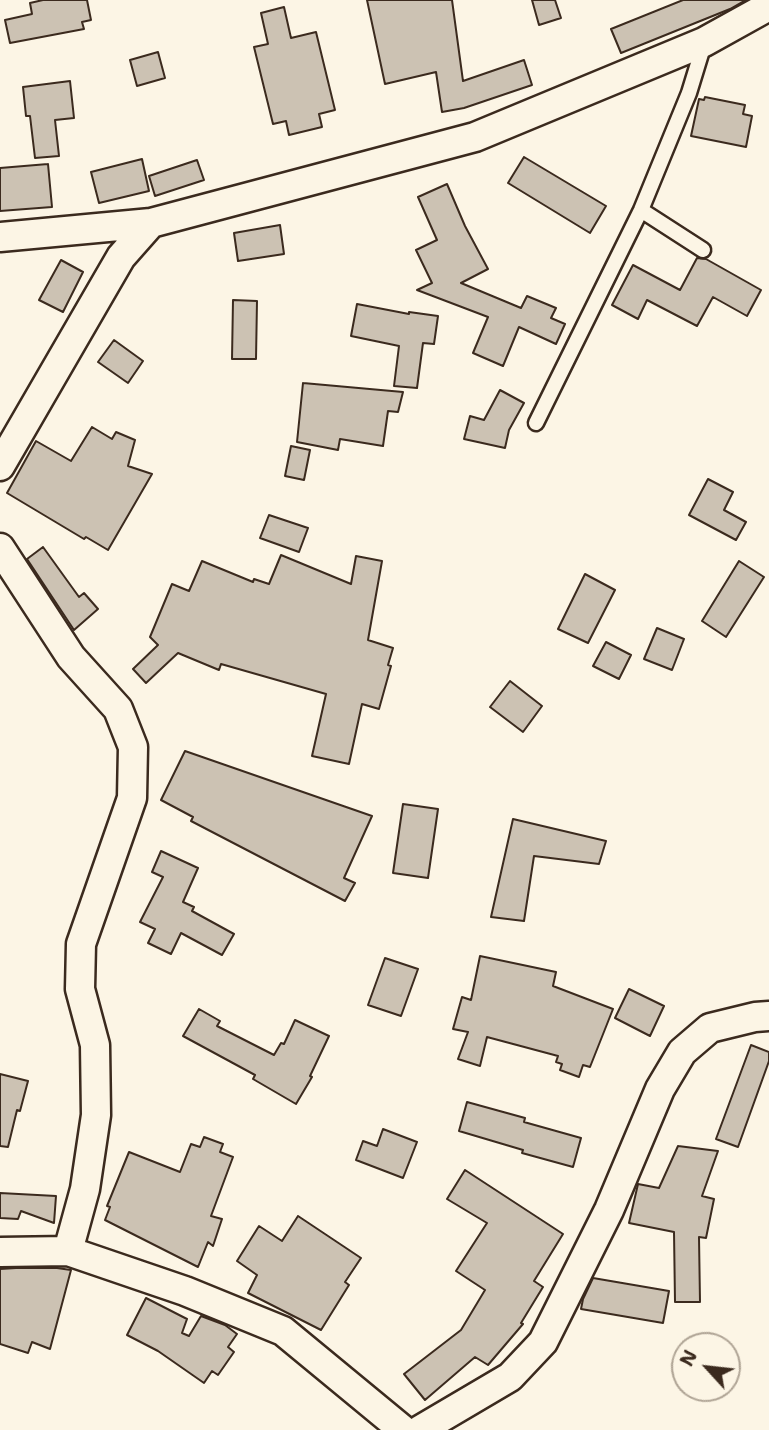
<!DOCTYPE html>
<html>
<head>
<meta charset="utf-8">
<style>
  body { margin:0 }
  #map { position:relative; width:769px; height:1430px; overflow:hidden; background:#fcf5e5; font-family:"Shantell Sans",sans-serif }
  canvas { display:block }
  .north { position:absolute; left:671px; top:1332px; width:70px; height:70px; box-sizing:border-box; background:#fcf5e5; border:2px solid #afa495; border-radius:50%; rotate:297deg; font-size:19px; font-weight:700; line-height:28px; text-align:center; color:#3b2a1e }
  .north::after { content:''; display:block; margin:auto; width:24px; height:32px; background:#3b2a1e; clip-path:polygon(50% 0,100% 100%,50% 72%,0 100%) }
</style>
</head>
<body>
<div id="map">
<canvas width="769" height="1430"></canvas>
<div class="north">N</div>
</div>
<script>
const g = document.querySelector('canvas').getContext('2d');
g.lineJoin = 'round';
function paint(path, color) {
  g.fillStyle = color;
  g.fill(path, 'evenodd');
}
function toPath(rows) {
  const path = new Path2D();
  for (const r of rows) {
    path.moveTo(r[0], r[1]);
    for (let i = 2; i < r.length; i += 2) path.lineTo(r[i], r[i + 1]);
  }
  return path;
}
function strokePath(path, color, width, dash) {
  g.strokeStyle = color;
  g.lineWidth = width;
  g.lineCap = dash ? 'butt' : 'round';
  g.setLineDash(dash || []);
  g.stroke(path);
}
const building = toPath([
  [43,0,87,0,91,20,82,22,84,29,10,43,5,20,32,14,30,3,43,0],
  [367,0,452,0,463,81,524,60,532,85,464,108,442,112,436,72,385,84,367,0],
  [532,0,555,0,561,18,539,25,532,0],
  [683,0,746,0,730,9,621,53,611,29,683,0],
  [284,7,291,38,316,32,335,110,319,114,322,127,289,135,286,121,273,124,254,47,268,44,261,13,284,7],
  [158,52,165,78,137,86,130,60,158,52],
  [70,81,74,118,55,120,59,156,35,158,30,116,26,116,23,87,70,81],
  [705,97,745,105,743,114,752,116,746,147,691,136,699,99,704,100,705,97],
  [524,157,606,206,590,233,508,183,524,157],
  [142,159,149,191,99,203,91,172,142,159],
  [197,160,204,180,155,196,149,176,197,160],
  [48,164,52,207,0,211,0,168,48,164],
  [447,184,465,226,488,269,461,283,521,308,527,296,556,308,551,318,565,324,556,344,519,327,503,366,473,353,488,317,417,290,432,283,416,250,437,240,418,197,447,184],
  [280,225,284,254,238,261,234,233,280,225],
  [697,258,706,259,761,290,747,316,713,297,697,326,647,300,638,319,612,305,633,265,680,290,697,258],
  [61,260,83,272,63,312,39,300,61,260],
  [233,300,257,301,256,359,232,359,233,300],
  [357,304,409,314,409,312,438,316,434,344,423,343,417,388,394,386,399,346,351,336,357,304],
  [114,340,143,361,128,383,98,362,114,340],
  [303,383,403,392,398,412,388,411,383,446,340,439,338,450,297,442,303,383],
  [500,390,524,403,509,430,505,448,464,439,470,416,484,420,500,390],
  [92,427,112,439,116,432,135,440,128,466,152,474,108,550,86,537,84,539,7,493,36,441,71,461,92,427],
  [291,446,310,450,304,480,285,476,291,446],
  [708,479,733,492,724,510,746,522,736,540,689,515,708,479],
  [269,515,308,528,299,552,260,538,269,515],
  [43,547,79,597,84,593,98,609,74,630,27,559,43,547],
  [281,555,351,584,356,556,382,561,368,640,393,648,388,665,391,666,379,709,362,704,349,764,312,756,326,694,221,664,219,670,178,653,146,683,133,669,158,645,150,637,172,584,189,591,202,561,253,582,254,579,269,584,281,555],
  [739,561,764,577,726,637,702,621,739,561],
  [585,574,615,590,588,643,558,629,585,574],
  [657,628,684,639,672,670,644,659,657,628],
  [606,642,631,655,619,679,593,666,606,642],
  [510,681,542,706,523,732,490,707,510,681],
  [185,751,372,816,344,878,355,883,345,901,191,821,193,817,161,800,185,751],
  [403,804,438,809,428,878,393,873,403,804],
  [513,819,606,841,599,864,534,856,524,921,491,917,513,819],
  [161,851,198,868,183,902,194,907,192,911,234,934,222,955,181,933,171,954,148,943,155,929,140,922,163,877,152,872,161,851],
  [480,956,556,972,553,986,613,1009,590,1067,583,1065,579,1077,560,1070,562,1064,556,1062,558,1056,487,1037,480,1066,458,1059,468,1032,453,1029,462,997,471,1000,480,956],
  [385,958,418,969,401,1016,368,1005,385,958],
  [629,989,664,1006,650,1036,615,1018,629,989],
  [199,1009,220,1021,217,1026,274,1055,281,1043,284,1044,295,1020,329,1036,310,1076,312,1077,296,1104,253,1079,255,1075,183,1036,199,1009],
  [751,1045,769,1052,769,1061,738,1147,716,1139,751,1045],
  [0,1074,28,1081,20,1111,17,1110,8,1147,0,1146,0,1074],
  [467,1102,525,1118,524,1122,581,1138,573,1167,522,1153,523,1150,459,1131,467,1102],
  [383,1129,417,1142,403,1178,356,1160,363,1141,377,1146,383,1129],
  [204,1137,223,1144,220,1152,233,1157,211,1216,222,1219,213,1246,208,1242,198,1267,105,1220,110,1207,107,1206,129,1152,180,1172,191,1144,200,1147,204,1137],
  [678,1146,718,1151,702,1196,714,1199,706,1238,699,1237,700,1302,675,1302,674,1232,629,1223,638,1184,659,1188,678,1146],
  [465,1170,563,1234,534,1281,543,1287,521,1323,523,1324,488,1365,475,1357,425,1400,404,1374,461,1330,485,1290,456,1271,487,1223,447,1199,465,1170],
  [0,1193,56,1196,54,1223,21,1211,18,1219,0,1218,0,1193],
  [298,1216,361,1258,345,1282,349,1285,321,1330,248,1293,257,1275,237,1261,259,1226,282,1241,298,1216],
  [16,1268,57,1268,71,1270,50,1349,32,1342,28,1353,0,1344,0,1269,16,1268],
  [593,1278,669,1291,663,1323,581,1309,583,1299,593,1278],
  [146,1298,187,1319,182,1333,189,1336,201,1316,225,1325,237,1334,228,1347,234,1352,218,1375,212,1371,204,1383,158,1351,127,1335,146,1298]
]);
paint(building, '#ccc2b3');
strokePath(building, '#3b2a1e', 2);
const service = toPath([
  [641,210,703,250],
  [536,423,641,210,689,93,704,44]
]);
const minor = toPath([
  [0,237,151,223],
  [0,466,121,257,151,223,475,137,704,42,769,6],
  [0,548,71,657,118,709,133,747,132,798,81,944,80,989,95,1045,96,1115,85,1189,68,1251],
  [0,1252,68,1251,185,1291,283,1331,403,1430],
  [420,1430,510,1377,543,1342,609,1210,660,1089,682,1052,710,1028,755,1017,769,1016]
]);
strokePath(service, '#3b2a1e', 19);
strokePath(minor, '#3b2a1e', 33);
strokePath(service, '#fcf5e5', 14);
strokePath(minor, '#fcf5e5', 28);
</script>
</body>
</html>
